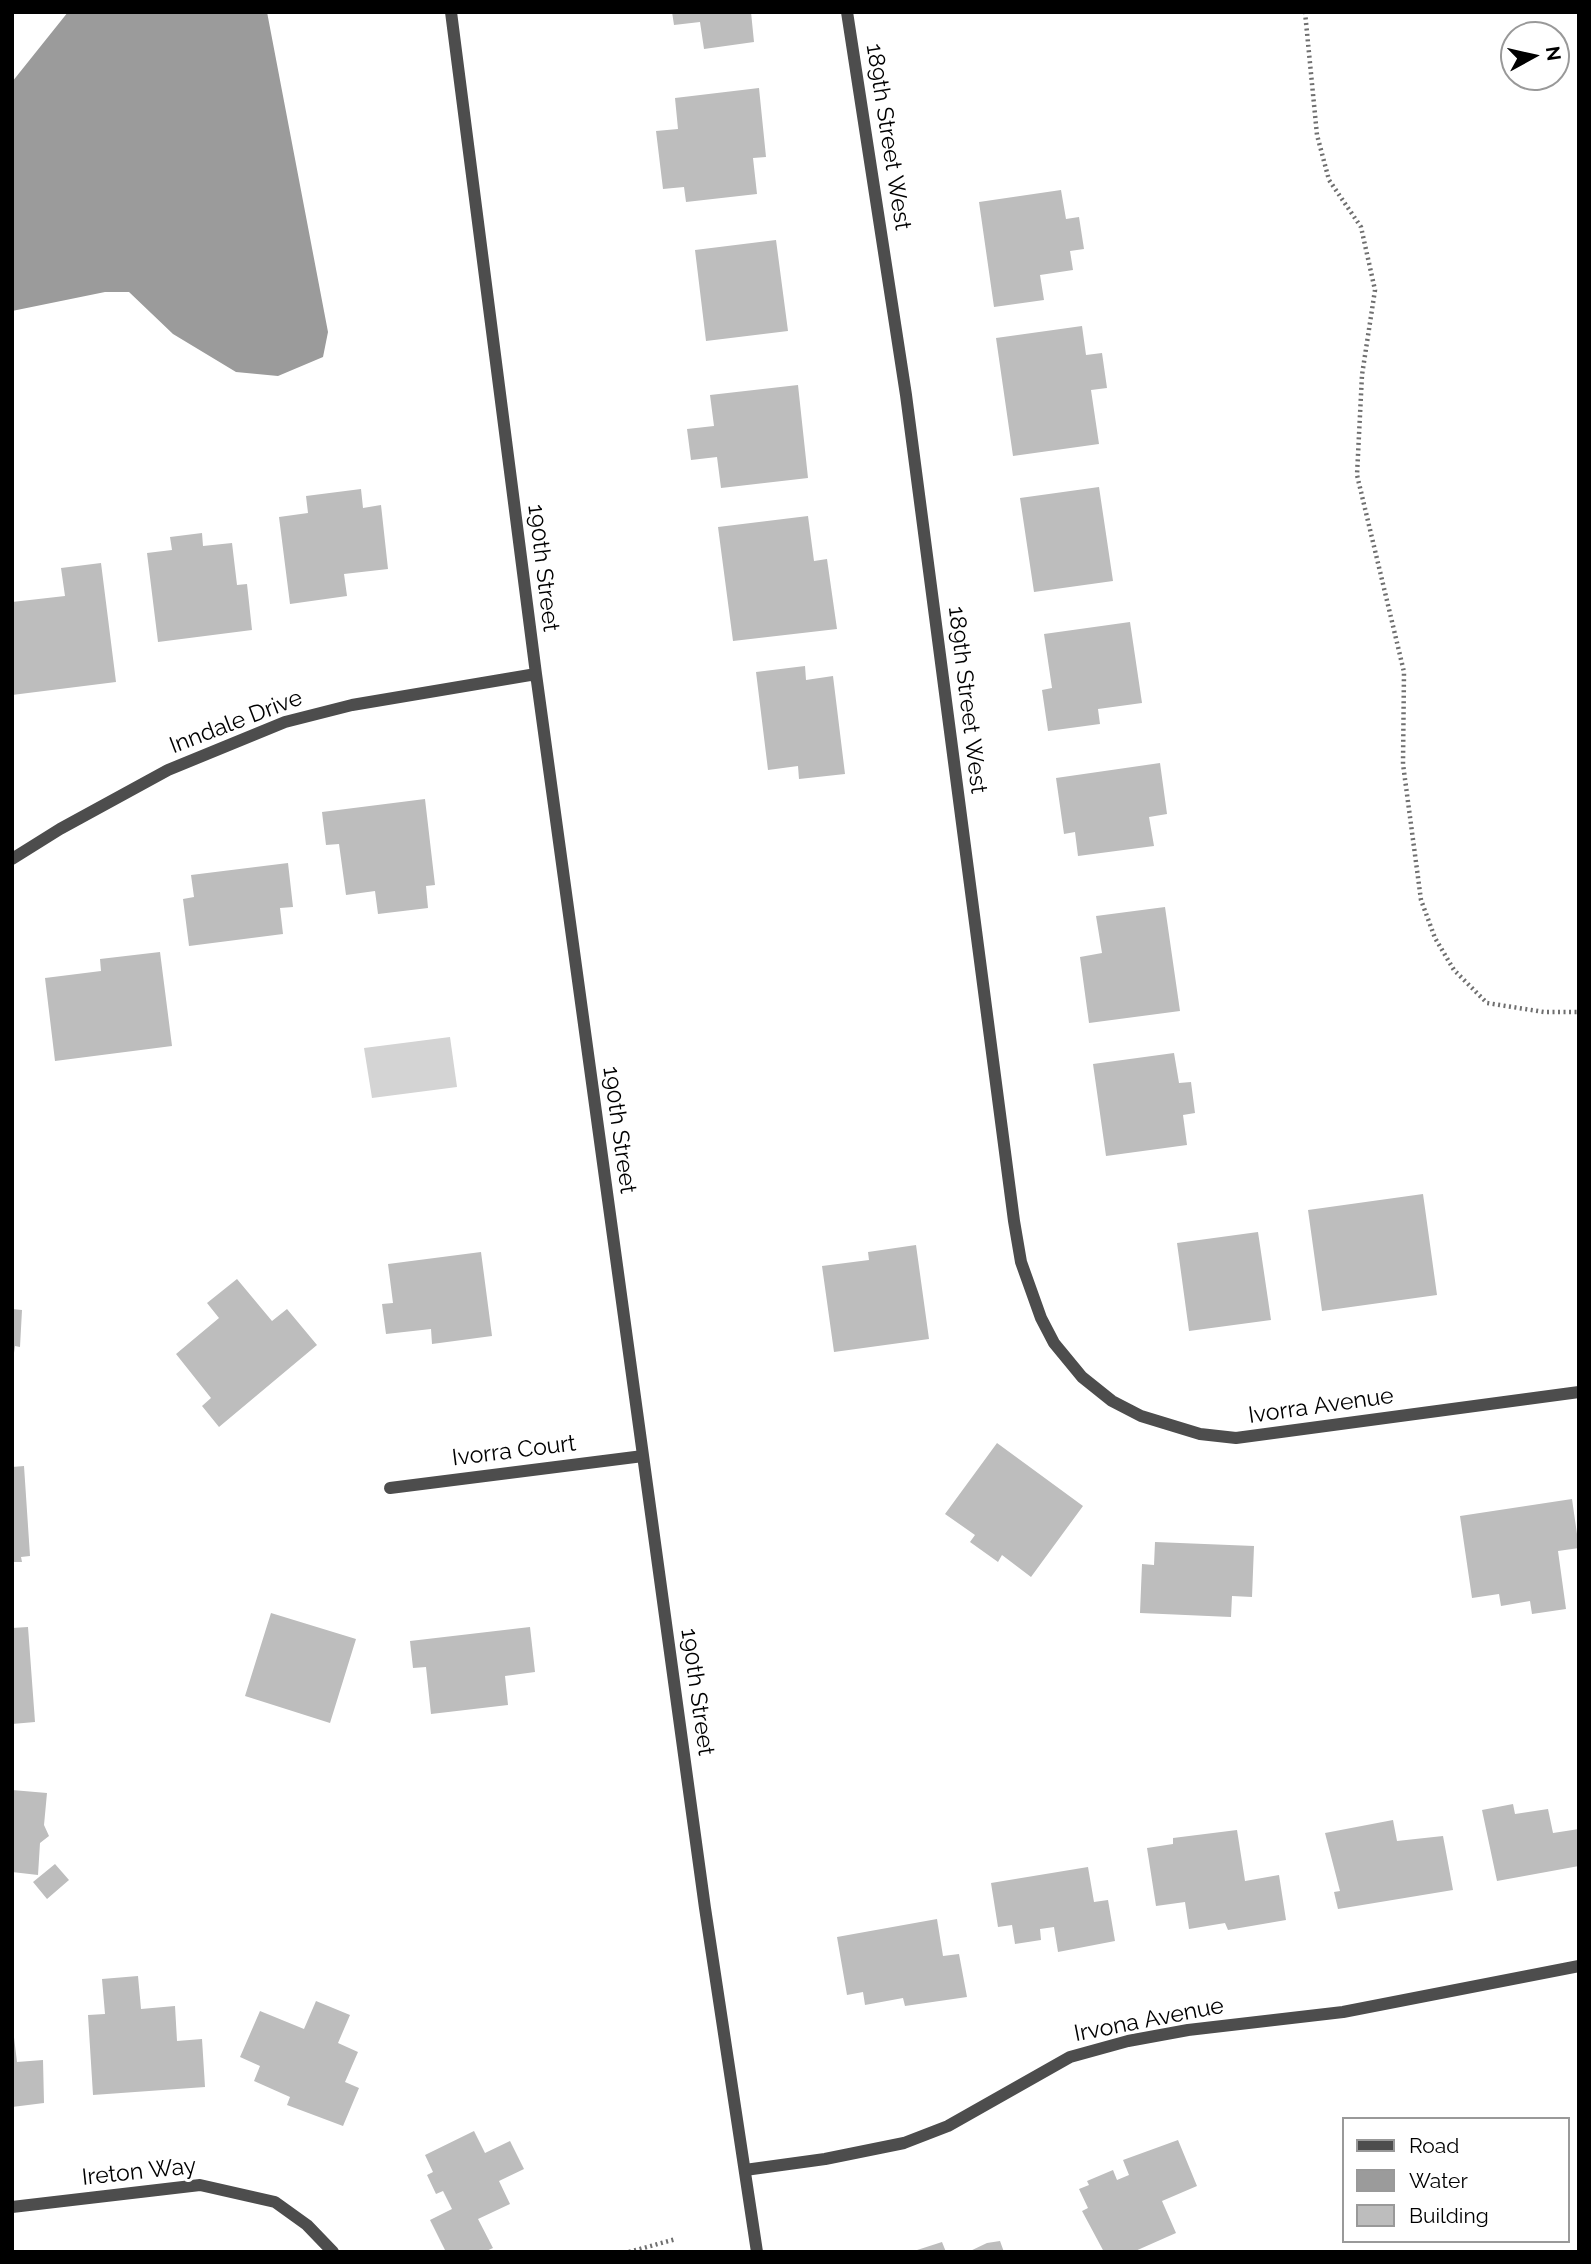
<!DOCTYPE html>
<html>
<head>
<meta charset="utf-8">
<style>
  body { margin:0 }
  #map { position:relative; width:1591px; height:2264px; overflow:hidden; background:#fff; font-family:Raleway,sans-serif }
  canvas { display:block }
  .frame { position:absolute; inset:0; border:14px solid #000; pointer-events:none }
  .legend { position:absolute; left:1342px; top:2117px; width:228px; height:126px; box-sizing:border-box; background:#fff; border:2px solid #999; margin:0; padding:9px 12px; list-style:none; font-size:21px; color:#000 }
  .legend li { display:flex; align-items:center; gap:14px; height:35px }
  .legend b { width:35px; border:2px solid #999 }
  .north { position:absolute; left:1500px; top:21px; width:70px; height:70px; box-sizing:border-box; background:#fff; border:2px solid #999; border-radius:50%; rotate:82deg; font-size:19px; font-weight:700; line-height:28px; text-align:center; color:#000 }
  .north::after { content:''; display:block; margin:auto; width:24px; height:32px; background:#000; clip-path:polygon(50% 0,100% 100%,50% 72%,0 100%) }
</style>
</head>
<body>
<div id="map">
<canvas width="1591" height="2264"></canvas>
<div class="frame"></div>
<ul class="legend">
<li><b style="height:9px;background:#4d4d4d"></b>Road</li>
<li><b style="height:19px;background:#9b9b9b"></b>Water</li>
<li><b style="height:19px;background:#bdbdbd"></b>Building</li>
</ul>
<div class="north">N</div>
</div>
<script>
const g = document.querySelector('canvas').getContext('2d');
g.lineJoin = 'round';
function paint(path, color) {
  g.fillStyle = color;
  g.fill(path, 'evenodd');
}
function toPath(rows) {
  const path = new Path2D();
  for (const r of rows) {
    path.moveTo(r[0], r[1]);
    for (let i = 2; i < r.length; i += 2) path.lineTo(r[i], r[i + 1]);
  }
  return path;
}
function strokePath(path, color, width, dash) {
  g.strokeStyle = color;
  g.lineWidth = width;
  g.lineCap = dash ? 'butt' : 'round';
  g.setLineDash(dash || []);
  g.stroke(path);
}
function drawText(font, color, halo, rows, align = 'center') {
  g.font = font + ' Raleway,sans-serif';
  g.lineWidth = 6;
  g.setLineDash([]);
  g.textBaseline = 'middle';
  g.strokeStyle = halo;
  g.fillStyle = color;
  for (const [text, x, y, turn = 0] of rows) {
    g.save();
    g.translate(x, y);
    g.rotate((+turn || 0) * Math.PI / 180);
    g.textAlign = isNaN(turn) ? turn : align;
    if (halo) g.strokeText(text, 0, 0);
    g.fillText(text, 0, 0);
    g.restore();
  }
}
paint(toPath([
  [450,1037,457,1087,372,1098,364,1048]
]), '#d4d4d4');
paint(toPath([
  [68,12,267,12,328,332,323,357,278,376,236,372,173,334,129,292,105,292,12,311,12,82]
]), '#9b9b9b');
paint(toPath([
  [672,12,751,12,754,42,704,49,700,22,674,25],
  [759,88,766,157,753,158,757,194,686,202,684,187,663,189,656,131,678,129,675,98],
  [1061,190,1066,219,1079,217,1084,249,1070,251,1073,270,1040,275,1044,300,994,307,979,202],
  [776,240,788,331,706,341,695,250],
  [1082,326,1086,355,1102,353,1107,388,1091,390,1099,444,1013,456,996,338],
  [798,385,808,478,721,488,717,457,691,460,687,429,714,426,710,395],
  [1099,487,1113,581,1034,592,1020,498],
  [361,489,363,508,381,505,388,569,344,574,347,596,290,604,279,517,308,513,306,496],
  [808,516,814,561,827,559,837,629,733,641,718,527],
  [202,533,203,546,232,543,237,585,247,584,252,630,158,642,147,553,172,550,170,537],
  [101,563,116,682,12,695,12,602,65,596,61,568],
  [1130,622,1142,703,1098,709,1100,724,1048,731,1042,690,1052,688,1044,634],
  [805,666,806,680,833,676,845,774,799,779,798,766,768,770,756,672],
  [1160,763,1167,814,1149,817,1154,846,1078,856,1075,832,1064,834,1056,778],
  [425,799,435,885,426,886,428,908,378,914,375,891,346,895,339,844,326,845,322,812],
  [288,863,293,907,280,908,283,934,189,946,183,899,194,897,191,875],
  [1165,907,1180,1011,1089,1023,1080,957,1102,953,1096,916],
  [160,952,172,1046,55,1061,45,978,101,971,100,959],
  [1174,1053,1179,1083,1191,1082,1195,1113,1183,1115,1187,1145,1106,1156,1093,1064],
  [1423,1194,1437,1295,1322,1311,1308,1210],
  [1258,1232,1271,1320,1189,1331,1177,1243],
  [916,1245,929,1339,834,1352,822,1266,869,1260,868,1252],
  [481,1252,492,1336,432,1344,431,1329,386,1334,382,1304,393,1303,388,1264],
  [237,1279,272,1321,287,1309,317,1345,219,1427,202,1406,211,1398,176,1354,219,1318,207,1303],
  [12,1309,22,1310,20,1347,15,1346,14,1353],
  [997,1443,1083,1506,1031,1577,1002,1555,998,1562,970,1542,975,1535,945,1514],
  [24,1466,30,1556,21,1557,22,1562,12,1562,12,1467],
  [1572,1499,1579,1548,1558,1551,1566,1609,1532,1614,1530,1601,1501,1606,1499,1594,1472,1598,1460,1516],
  [1155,1542,1254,1546,1252,1597,1232,1596,1231,1617,1140,1613,1142,1564,1154,1565],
  [271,1613,356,1639,330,1723,245,1696],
  [28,1627,35,1722,12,1724,12,1628],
  [530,1627,535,1672,505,1676,508,1705,431,1714,426,1667,413,1668,410,1641],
  [12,1790,47,1793,44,1825,49,1836,40,1843,38,1875,12,1872],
  [1513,1804,1515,1814,1548,1809,1553,1833,1579,1829,1579,1866,1497,1881,1482,1810],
  [1393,1820,1397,1841,1443,1836,1453,1890,1338,1909,1334,1892,1340,1891,1325,1833],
  [1237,1830,1245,1881,1279,1875,1286,1920,1228,1930,1225,1923,1189,1929,1185,1902,1156,1906,1147,1848,1173,1844,1173,1838],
  [55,1864,69,1880,47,1899,33,1882],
  [1088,1867,1094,1902,1108,1900,1115,1941,1058,1952,1054,1927,1040,1929,1041,1940,1015,1944,1012,1925,998,1927,991,1883],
  [937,1919,943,1956,959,1954,967,1997,905,2006,903,1998,865,2005,863,1992,847,1995,837,1937],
  [138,1976,141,2009,175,2006,177,2041,202,2039,205,2087,93,2095,88,2015,105,2014,102,1979],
  [316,2001,350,2015,338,2043,358,2052,345,2082,359,2088,343,2126,287,2105,290,2097,254,2081,260,2066,240,2057,260,2011,304,2029],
  [12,2021,17,2062,43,2060,44,2103,12,2107],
  [474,2131,485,2153,510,2141,524,2169,499,2181,510,2204,478,2219,493,2248,484,2252,446,2252,430,2220,452,2209,443,2191,436,2194,427,2175,433,2172,425,2155],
  [1178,2140,1197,2186,1162,2201,1176,2233,1133,2252,1104,2252,1082,2211,1088,2208,1079,2189,1089,2185,1087,2181,1113,2170,1117,2180,1129,2175,1123,2160],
  [1000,2241,1004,2252,968,2252,987,2243],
  [942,2242,946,2252,915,2252,914,2251]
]), '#bdbdbd');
strokePath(toPath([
  [1305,12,1317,135,1329,180,1361,227,1375,290,1362,375,1357,475,1404,672,1403,764,1421,900,1435,938,1454,970,1487,1003,1544,1012,1579,1012],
  [629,2252,676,2239]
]), '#6f6f6f', 4.5, [2, 3.5]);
strokePath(toPath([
  [451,12,536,674,705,1908,757,2252],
  [847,12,906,395,1014,1221,1021,1262,1041,1318,1054,1343,1082,1377,1112,1401,1141,1416,1200,1434,1236,1438,1579,1392],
  [12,859,60,829,168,770,285,722,352,705,536,674],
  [390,1488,643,1456],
  [745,2170,825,2159,904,2143,948,2126,1070,2057,1128,2041,1188,2030,1343,2012,1579,1966],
  [12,2207,200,2185,275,2202,307,2225,333,2252]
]), '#4d4d4d', 12);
drawText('23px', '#000', '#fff', [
  ["189th Street West",888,137,81],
  ["190th Street",543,568,83],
  ["189th Street West",967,700,83],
  ["Inndale Drive",236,722,-21],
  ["190th Street",619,1130,82],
  ["Ivorra Avenue",1321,1406,-8],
  ["Ivorra Court",514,1451,-7],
  ["190th Street",697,1692,82],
  ["Irvona Avenue",1149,2020,-11],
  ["Ireton Way",139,2172,-6]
]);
</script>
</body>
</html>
